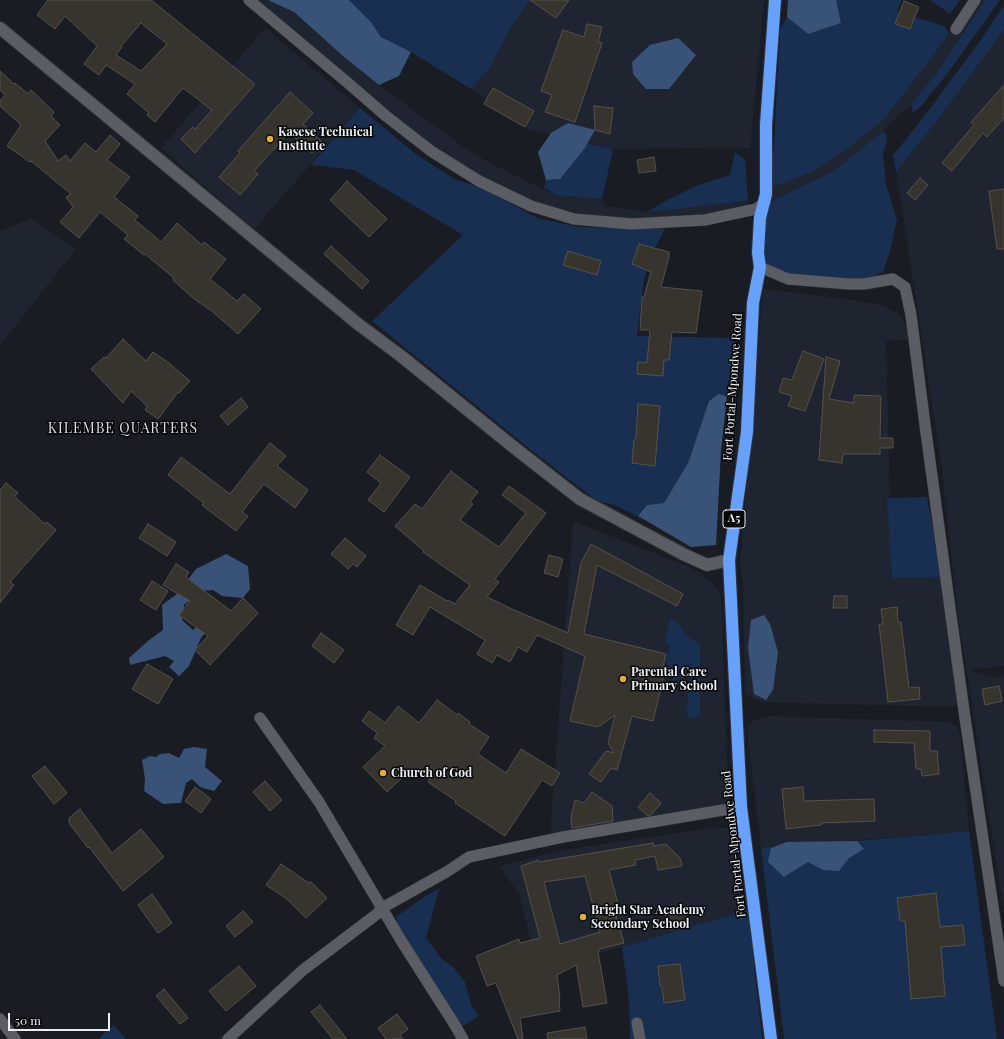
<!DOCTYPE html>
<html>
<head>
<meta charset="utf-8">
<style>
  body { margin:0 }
  #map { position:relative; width:1004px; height:1039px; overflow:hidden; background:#191c22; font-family:"Playfair Display",serif }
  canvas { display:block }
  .scale { position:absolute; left:8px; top:1013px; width:102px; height:18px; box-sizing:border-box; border:2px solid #eceef2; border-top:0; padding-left:5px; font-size:12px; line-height:14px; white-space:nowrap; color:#eceef2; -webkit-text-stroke:3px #060709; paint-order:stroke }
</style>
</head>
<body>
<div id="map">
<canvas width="1004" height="1039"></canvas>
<div class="scale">50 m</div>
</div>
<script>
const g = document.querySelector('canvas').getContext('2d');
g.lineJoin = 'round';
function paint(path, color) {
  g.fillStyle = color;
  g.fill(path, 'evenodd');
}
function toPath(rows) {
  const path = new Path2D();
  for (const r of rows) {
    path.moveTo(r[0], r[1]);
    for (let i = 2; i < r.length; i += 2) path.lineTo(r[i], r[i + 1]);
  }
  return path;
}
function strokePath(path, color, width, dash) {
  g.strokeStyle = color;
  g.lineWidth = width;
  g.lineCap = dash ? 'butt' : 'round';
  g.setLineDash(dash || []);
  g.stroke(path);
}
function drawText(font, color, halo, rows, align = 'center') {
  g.font = font + ' "Playfair Display",serif';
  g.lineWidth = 3;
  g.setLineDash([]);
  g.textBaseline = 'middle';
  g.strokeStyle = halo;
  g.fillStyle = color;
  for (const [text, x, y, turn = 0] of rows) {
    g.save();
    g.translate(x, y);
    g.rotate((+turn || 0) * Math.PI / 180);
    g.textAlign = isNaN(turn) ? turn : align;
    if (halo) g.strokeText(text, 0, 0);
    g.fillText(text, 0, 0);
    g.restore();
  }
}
paint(toPath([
  [247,0,286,0,294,12,343,56,379,85,458,143,489,163,556,195,602,199,605,206,647,212,724,194,720,204,748,201,747,206,697,217,632,220,572,215,533,203,474,178,424,147],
  [529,0,764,0,750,148,613,149,528,129,471,89,490,67,513,24],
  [971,0,985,0,939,70,911,104,883,131,832,173,766,204,769,188,884,119,939,48],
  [265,28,360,108,254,229,161,148],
  [1004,30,1004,243,971,248,1004,244,1004,666,968,670,992,677,1004,676,1004,914,958,615,942,470,903,214,896,172,936,122],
  [31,218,76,249,0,345,0,231],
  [763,289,823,296,866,302,883,306,900,315,908,331,907,340,886,341,892,578,942,577,960,704,951,707,762,702,745,693,743,586,740,564],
  [573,521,687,566,701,573,713,583,721,595,729,810,550,837],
  [767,716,950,722,957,726,960,734,969,831,761,848,747,727,755,720],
  [719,827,729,829,736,835,748,910,622,947,537,969,520,896,500,866,562,850]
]), '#1f2530');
paint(toPath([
  [349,0,530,0,513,24,490,67,471,89,411,52,381,37,371,22],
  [836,0,902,0,897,12,944,26,949,33,939,48,884,119,848,148,814,171,769,188,774,145,780,29,787,17,808,34,841,23],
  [930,0,960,0,950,14],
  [985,0,1000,0,947,74,922,105,913,113,911,104,939,70],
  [1004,5,1004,30,936,122,896,172,893,155,923,118,980,41],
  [360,108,417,155,454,179,482,188,537,218,580,227,665,229,655,248,644,279,637,336,735,338,727,396,718,394,709,401,688,463,664,503,647,505,638,516,652,524,617,506,596,500,531,450,372,321,463,235,354,170,311,165],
  [883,131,887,136,886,145,883,152,886,184,897,220,889,255,883,272,858,284,782,279,762,268,766,204,834,171],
  [586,143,613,149,602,199,556,195,544,188,546,180,560,179],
  [735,152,745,159,748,201,647,212,669,199,701,184,730,175],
  [927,497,942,577,892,578,887,498],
  [670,619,677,622,686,636,700,644,700,715,689,719,686,712,690,678,685,677,675,681,668,675,666,661,670,647,665,643],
  [969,831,997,1039,784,1039,761,848,857,841],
  [439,889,426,938,441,958,454,968,465,982,471,1004,479,1016,461,1027,396,931,397,916,427,895],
  [748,910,762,1039,630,1039,629,999,622,947],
  [114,1025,126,1039,98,1039]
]), '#182f52');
paint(toPath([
  [268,0,349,0,371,22,381,37,411,52,399,76,379,85,343,56,294,12],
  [788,0,836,0,841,23,808,34,787,17],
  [678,38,696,55,669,89,646,89,633,74,632,62,650,45],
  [568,123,595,130,585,148,560,179,546,180,538,152,551,133],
  [718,394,727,396,721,451,716,545,691,547,638,516,647,505,664,503,688,463,709,401],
  [226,554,248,566,250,589,243,598,222,596,213,590,201,591,184,605,182,620,193,630,204,622,214,621,201,638,189,666,179,676,169,667,174,661,165,656,130,665,129,658,149,640,163,630,162,605,177,594,196,569],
  [764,615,770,624,778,652,773,690,766,700,754,694,748,648,751,620],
  [194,747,207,749,205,767,222,781,214,791,200,787,192,779,186,783,181,803,163,804,144,791,145,779,142,760,150,756,156,757,160,754,169,753,179,758,184,749],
  [857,841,864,849,849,858,839,871,823,870,808,862,784,877,768,862,771,848,787,842]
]), '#395278');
const building = toPath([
  [48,0,151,0,255,84,195,153,181,139,193,127,195,129,212,110,183,88,155,122,147,115,149,113,127,94,135,84,106,65,99,75,84,64,97,46,65,16,55,29,37,15,48,0],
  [141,23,167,44,141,71,116,55,122,47,121,46,141,23],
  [530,0,569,0,556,18,530,0],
  [904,1,919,7,910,29,895,24,904,1],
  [587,24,602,27,598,42,602,43,575,122,545,112,552,95,541,91,563,30,584,37,587,24],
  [0,71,14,84,15,83,28,94,31,90,54,112,51,116,60,125,45,141,58,161,66,155,70,161,85,143,96,152,110,135,120,144,107,160,130,177,114,197,138,216,135,220,161,242,177,223,202,245,204,242,226,259,210,279,237,301,244,294,261,309,238,334,213,312,193,298,173,280,174,278,145,254,144,255,124,239,128,235,100,212,79,238,60,222,73,207,66,197,71,194,31,161,30,162,7,146,21,125,0,106,0,101,5,95,0,90,0,71],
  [1004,85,1004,118,987,137,983,133,952,171,942,163,974,125,971,122,1004,85],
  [493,88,534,111,525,127,484,104,493,88],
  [290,92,313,113,303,124,322,142,312,153,289,132,254,171,258,174,240,195,219,177,240,153,238,151,290,92],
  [594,106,613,108,610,134,595,130,594,106],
  [654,157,656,171,639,173,637,160,654,157],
  [920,178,928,185,915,200,907,193,920,178],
  [347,181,387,219,369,237,330,200,347,181],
  [1004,189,1004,249,997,249,989,191,1004,189],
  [639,244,669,252,669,257,661,287,702,291,696,333,672,332,669,360,664,360,663,376,637,374,638,362,647,363,650,330,640,330,642,297,644,297,651,272,632,264,639,244],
  [331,246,369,281,362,289,324,254,331,246],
  [568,251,601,261,597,275,563,265,568,251],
  [123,339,146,361,153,352,169,363,190,381,179,393,178,392,158,419,145,410,147,406,131,391,123,403,91,369,104,357,106,358,123,339],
  [803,351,824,359,805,411,788,406,792,396,779,392,783,378,792,380,803,351],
  [826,357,840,361,829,399,854,403,854,395,881,396,880,438,893,438,893,448,880,448,880,454,843,454,842,463,819,460,826,357],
  [241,398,248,407,228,425,220,416,241,398],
  [638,404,660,406,655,466,632,463,634,440,636,439,638,404],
  [270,443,286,456,277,466,308,490,295,508,264,484,242,512,248,516,236,531,202,505,204,503,168,475,181,457,230,494,270,443],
  [380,455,410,477,384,512,368,500,381,483,367,472,380,455],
  [451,471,478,492,470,502,473,504,460,520,499,547,526,513,502,495,509,486,546,513,495,579,499,582,487,597,512,609,568,633,581,563,591,544,683,594,677,606,597,565,584,634,666,654,661,674,664,675,653,721,632,716,617,770,611,768,601,782,589,774,606,751,614,753,608,743,615,715,598,727,570,721,585,656,537,635,527,652,518,647,510,662,497,655,492,663,477,654,485,640,430,607,413,635,396,625,420,585,447,601,448,600,455,604,470,585,423,552,424,551,395,526,415,504,422,509,451,471],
  [6,483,18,493,14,496,45,524,47,522,56,530,10,582,14,585,0,603,0,490,6,483],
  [148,524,176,542,167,556,139,538,148,524],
  [345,538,366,556,357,567,353,564,348,569,331,554,345,538],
  [549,555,563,559,558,577,544,573,549,555],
  [176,564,189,572,186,577,231,611,243,598,258,613,210,665,195,650,208,636,179,615,190,601,163,585,176,564],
  [152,581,168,591,156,610,140,600,152,581],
  [834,596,847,596,847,608,833,608,834,596],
  [897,607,898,622,901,622,909,688,919,687,920,699,888,702,879,624,883,624,881,609,897,607],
  [321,633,344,650,334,663,312,646,321,633],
  [147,664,173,679,158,704,132,689,147,664],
  [999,686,1002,701,985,705,982,689,999,686],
  [437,700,457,715,458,713,470,722,469,724,489,737,478,754,506,773,521,749,560,773,552,786,542,780,505,836,455,803,456,801,428,782,430,780,412,768,387,792,363,767,385,746,374,738,377,733,362,721,369,711,385,723,398,706,419,723,437,700],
  [874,730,930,731,930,751,937,751,939,774,922,776,921,769,916,769,914,743,874,742,874,730],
  [45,766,67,793,54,804,32,776,45,766],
  [265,781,282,800,270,811,253,792,265,781],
  [195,787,211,799,201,813,185,801,195,787],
  [803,787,804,801,874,799,875,821,821,823,821,825,786,829,782,789,803,787],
  [592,792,612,806,613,821,572,828,571,818,575,800,584,803,592,792],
  [650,793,661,803,651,815,648,816,638,807,650,793],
  [80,809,112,853,141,829,164,857,123,891,89,847,88,848,69,823,69,818,80,809],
  [653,843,654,846,666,844,680,858,682,866,658,870,655,856,635,860,636,865,609,870,621,915,616,916,624,943,599,949,599,951,598,952,607,1003,583,1007,576,965,557,975,560,998,559,999,560,1011,520,1018,523,1039,518,1039,496,983,487,986,476,956,519,939,520,943,540,938,521,866,538,860,539,862,653,843],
  [585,876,600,932,560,944,544,882,585,876],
  [281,864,309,883,311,882,327,898,306,918,288,900,266,885,281,864],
  [936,893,940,927,963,925,965,945,941,947,945,996,911,999,905,921,900,921,897,898,936,893],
  [152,894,172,923,158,933,138,905,152,894],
  [683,908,688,925,670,930,665,914,683,908],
  [243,911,253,922,235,937,226,926,243,911],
  [680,964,685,1000,664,1003,662,986,660,986,658,966,680,964],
  [239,966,256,986,226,1011,209,991,239,966],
  [164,989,188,1018,180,1024,156,996,164,989],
  [320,1005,347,1039,333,1039,311,1012,320,1005],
  [397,1014,408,1029,400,1035,403,1039,386,1039,378,1028,397,1014],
  [585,1027,587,1039,548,1039,547,1033,585,1027]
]);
paint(building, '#37342e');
strokePath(building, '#55514a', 1);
const street = toPath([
  [249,0,348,83,386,116,431,151,479,181,531,206,574,219,632,224,705,220,756,209,765,202],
  [956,29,975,0],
  [760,267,788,279,849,284,864,284,893,279,905,287,911,315,925,425,964,711,1004,981],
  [260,718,319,802,402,942,453,1022,463,1039],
  [0,1019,15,1039],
  [637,1023,640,1039],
  [228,1039,303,970,377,914,382,908,448,871,469,857,563,837,741,807]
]);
const secondary = toPath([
  [0,28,358,324,401,356,516,449,580,499,683,554,707,565,729,560]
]);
const highway = toPath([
  [771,1039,741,807,729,560,747,432,753,303,760,267,758,253,760,218,766,194,766,125,775,0]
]);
strokePath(street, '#333539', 12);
strokePath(secondary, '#333539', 14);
strokePath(highway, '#333539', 14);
strokePath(street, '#5a5e64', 11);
strokePath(secondary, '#5a5e64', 12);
strokePath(highway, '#66a1ff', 12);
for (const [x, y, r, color] of [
  [270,139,4,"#e5ad36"],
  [623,679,4,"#e5ad36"],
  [383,773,4,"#e5ad36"],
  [583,917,4,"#e5ad36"]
]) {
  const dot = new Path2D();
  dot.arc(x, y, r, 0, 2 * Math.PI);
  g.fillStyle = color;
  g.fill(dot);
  strokePath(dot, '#060709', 1.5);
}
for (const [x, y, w] of [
  [734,519,22]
]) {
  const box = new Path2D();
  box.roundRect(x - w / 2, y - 9, w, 18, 3);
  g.fillStyle = '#060709';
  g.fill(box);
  strokePath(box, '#eceef2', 1);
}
drawText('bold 11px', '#eceef2', null, [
  ["A5",734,519]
]);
drawText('bold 12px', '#eceef2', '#060709', [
  ["Kasese Technical",278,132],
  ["Institute",278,146],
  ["Parental Care",631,672],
  ["Primary School",631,686],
  ["Church of God",391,773],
  ["Bright Star Academy",591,910],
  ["Secondary School",591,924]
], 'left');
drawText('12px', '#eceef2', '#060709', [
  ["Fort Portal-Mpondwe Road",733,387,-86],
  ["Fort Portal-Mpondwe Road",734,844,-96]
]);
g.letterSpacing = '1px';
drawText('14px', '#d9dee5', '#060709', [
  ["KILEMBE QUARTERS",123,429]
]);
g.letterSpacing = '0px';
</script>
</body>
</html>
